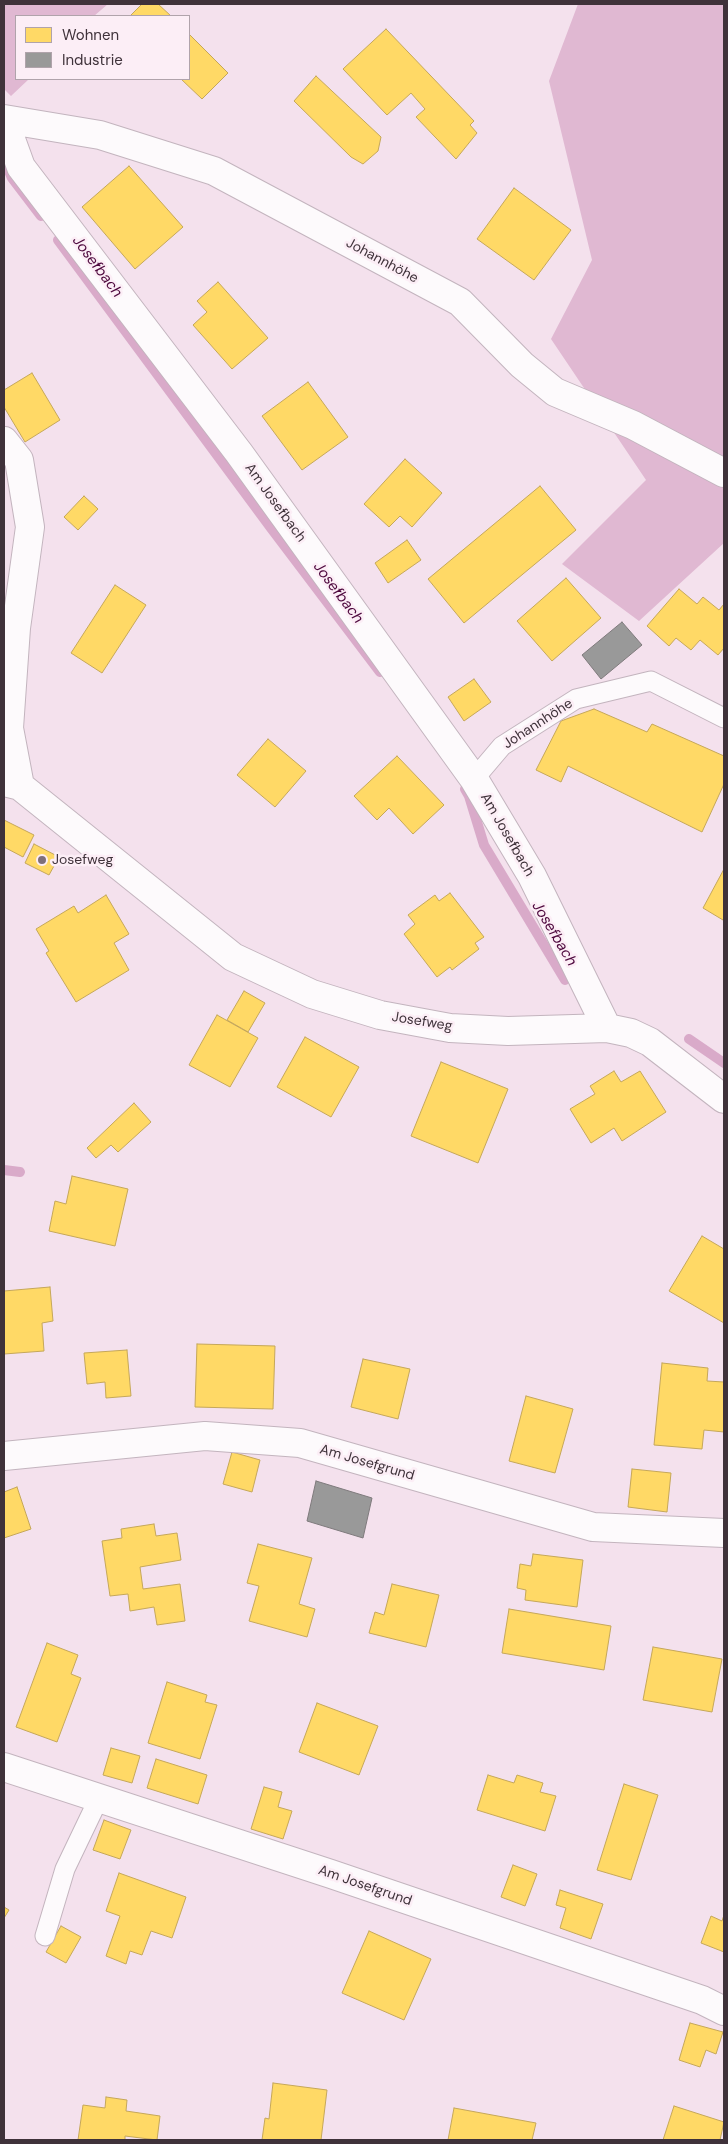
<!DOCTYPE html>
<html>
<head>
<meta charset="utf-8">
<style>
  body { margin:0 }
  #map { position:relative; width:728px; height:2144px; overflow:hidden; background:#f4e1ed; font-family:"DM Sans",sans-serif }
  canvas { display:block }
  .frame { position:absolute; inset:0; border:5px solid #3f323a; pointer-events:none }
  .legend { position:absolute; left:15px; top:15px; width:175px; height:65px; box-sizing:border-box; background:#fceef6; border:1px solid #b0a3ab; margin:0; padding:6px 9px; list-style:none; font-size:15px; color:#3f323a }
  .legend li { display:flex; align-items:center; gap:10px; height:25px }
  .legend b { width:25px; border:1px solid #b0a3ab }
</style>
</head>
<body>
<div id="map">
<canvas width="728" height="2144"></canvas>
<div class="frame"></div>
<ul class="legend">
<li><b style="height:14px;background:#ffd966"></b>Wohnen</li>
<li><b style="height:14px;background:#999"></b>Industrie</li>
</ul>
</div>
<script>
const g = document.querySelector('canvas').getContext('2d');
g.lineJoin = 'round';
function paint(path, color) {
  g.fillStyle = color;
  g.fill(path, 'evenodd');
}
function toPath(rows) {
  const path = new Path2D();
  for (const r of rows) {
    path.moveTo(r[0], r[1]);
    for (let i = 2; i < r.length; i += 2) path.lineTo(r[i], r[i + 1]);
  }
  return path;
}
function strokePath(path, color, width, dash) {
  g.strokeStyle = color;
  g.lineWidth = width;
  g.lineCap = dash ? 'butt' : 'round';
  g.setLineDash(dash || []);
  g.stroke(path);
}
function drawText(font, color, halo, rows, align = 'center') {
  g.font = font + ' "DM Sans",sans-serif';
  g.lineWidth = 5;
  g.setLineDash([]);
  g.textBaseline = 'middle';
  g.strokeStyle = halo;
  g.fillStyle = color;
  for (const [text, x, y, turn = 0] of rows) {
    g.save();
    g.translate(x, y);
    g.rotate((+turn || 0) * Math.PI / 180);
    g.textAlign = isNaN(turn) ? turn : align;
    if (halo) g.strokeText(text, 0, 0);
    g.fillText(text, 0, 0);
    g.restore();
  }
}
paint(toPath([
  [4,4,108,4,94,16,16,16,16,79,29,79,11,96,4,89],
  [578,4,724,4,724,543,639,621,562,564,646,480,551,339,592,260,549,81]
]), '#e0b8d2');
const homes = toPath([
  [142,4,158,4,171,16,130,16,142,4],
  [386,29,474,121,470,125,477,133,456,159,416,117,425,109,411,93,387,115,343,69,386,29],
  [189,34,228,73,202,99,181,79,189,79,189,34],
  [316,76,381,137,378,151,363,164,351,157,294,101,316,76],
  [129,166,183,227,135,269,82,207,129,166],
  [514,188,571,230,534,280,477,239,514,188],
  [218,282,268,338,232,369,193,325,207,312,197,301,218,282],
  [32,373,60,420,25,442,4,407,4,390,32,373],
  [308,382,348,437,302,470,262,416,308,382],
  [405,459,442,493,412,527,400,516,389,527,364,504,405,459],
  [540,486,576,530,464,623,428,579,540,486],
  [84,496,98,509,78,530,64,517,84,496],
  [407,540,421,560,388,583,375,563,407,540],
  [566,578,601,618,552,661,517,621,566,578],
  [115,585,146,605,102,673,71,653,115,585],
  [679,589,697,604,703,597,719,610,724,604,724,648,718,655,700,640,691,650,676,638,669,646,647,626,679,589],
  [474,679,491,702,464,721,448,697,474,679],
  [594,709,647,732,652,724,724,756,724,784,702,832,568,766,561,782,536,770,561,721,594,709],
  [268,739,306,771,275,807,237,775,268,739],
  [397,756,444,805,413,834,389,808,377,820,354,796,397,756],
  [4,820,34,835,23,857,4,847,4,820],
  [34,844,59,857,49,875,25,863,34,844],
  [724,869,724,918,723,920,703,908,724,869],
  [450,893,484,937,475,943,479,949,452,970,450,967,437,977,404,934,415,924,408,915,435,895,439,901,450,893],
  [106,895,129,934,114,943,129,970,76,1002,46,953,49,951,36,929,74,906,78,913,106,895],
  [244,991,265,1003,248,1032,227,1020,244,991],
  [217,1015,258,1038,230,1087,189,1065,217,1015],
  [305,1037,359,1067,331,1117,277,1087,305,1037],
  [441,1062,508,1089,478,1163,411,1136,441,1062],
  [614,1071,621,1082,640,1071,666,1112,622,1141,614,1128,591,1143,570,1109,595,1094,590,1086,614,1071],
  [134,1103,151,1122,118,1152,111,1145,96,1158,87,1148,134,1103],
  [72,1176,128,1189,115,1246,49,1231,55,1201,66,1204,72,1176],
  [702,1236,724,1249,724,1323,669,1291,702,1236],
  [50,1287,53,1321,42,1323,44,1351,4,1354,4,1291,50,1287],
  [197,1344,275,1346,273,1409,195,1407,197,1344],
  [127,1350,131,1396,106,1398,105,1382,87,1384,84,1353,127,1350],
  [363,1359,410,1369,398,1419,351,1407,363,1359],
  [662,1363,708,1368,707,1381,724,1382,724,1432,704,1430,702,1449,654,1445,662,1363],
  [526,1396,573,1409,555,1473,509,1461,526,1396],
  [232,1452,260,1460,252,1492,223,1484,232,1452],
  [632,1469,671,1473,667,1512,628,1507,632,1469],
  [17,1487,31,1529,4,1538,4,1492,17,1487],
  [154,1524,156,1536,177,1533,181,1560,140,1567,143,1589,180,1584,185,1621,157,1625,154,1607,130,1611,128,1594,110,1596,102,1541,122,1538,121,1529,154,1524],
  [258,1544,312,1558,299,1604,315,1609,307,1637,249,1621,259,1586,247,1583,258,1544],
  [533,1554,583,1560,577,1607,525,1600,526,1590,517,1588,520,1564,531,1566,533,1554],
  [392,1584,439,1595,426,1647,369,1633,375,1612,384,1615,392,1584],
  [509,1609,611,1626,604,1670,502,1653,509,1609],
  [47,1643,78,1655,71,1674,81,1678,57,1742,16,1727,47,1643],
  [653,1647,722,1659,712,1712,643,1700,653,1647],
  [167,1682,207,1695,205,1702,217,1705,200,1759,148,1743,167,1682],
  [317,1703,378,1726,359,1775,299,1752,317,1703],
  [111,1748,140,1756,132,1783,103,1775,111,1748],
  [156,1759,207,1775,198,1804,147,1788,156,1759],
  [488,1775,514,1783,517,1775,543,1783,540,1792,556,1796,545,1831,477,1810,488,1775],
  [624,1784,658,1795,631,1880,597,1870,624,1784],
  [264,1787,282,1792,278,1807,292,1811,283,1839,251,1829,264,1787],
  [104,1820,131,1830,120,1859,93,1850,104,1820],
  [513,1865,537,1874,525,1906,501,1897,513,1865],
  [119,1873,186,1897,172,1938,151,1931,142,1955,130,1951,126,1964,106,1956,120,1916,106,1911,119,1873],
  [560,1890,603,1904,591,1939,560,1928,566,1908,556,1905,560,1890],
  [4,1907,9,1910,4,1918,4,1907],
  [724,1915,724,1952,701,1943,711,1916,722,1921,724,1915],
  [61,1926,81,1937,66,1963,46,1952,61,1926],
  [369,1931,431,1959,404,2020,342,1993,369,1931],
  [690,2023,723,2032,716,2054,706,2050,700,2067,679,2060,690,2023],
  [273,2083,327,2090,321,2140,262,2140,265,2118,269,2119,273,2083],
  [106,2097,127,2100,126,2111,160,2116,157,2140,125,2136,125,2140,78,2140,83,2105,105,2108,106,2097],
  [674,2106,724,2122,720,2140,663,2140,674,2106],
  [454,2108,536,2123,532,2140,448,2140,454,2108]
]);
paint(homes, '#ffd966');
strokePath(homes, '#c5a759', 1);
const industry = toPath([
  [622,622,642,645,601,679,582,655,622,622],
  [316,1481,372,1498,363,1538,307,1521,316,1481]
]);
paint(industry, '#999');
strokePath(industry, '#7e7a7c', 1);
strokePath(toPath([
  [4,160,12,178,41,216],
  [58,240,271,528,380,672],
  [465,789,469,796,484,845,565,980],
  [689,1039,724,1063],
  [4,1170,20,1172]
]), '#d9aac9', 10);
const service = toPath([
  [474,779,502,746,576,699,651,681,724,718],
  [45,1936,65,1869,99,1798]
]);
const minor = toPath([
  [4,119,100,135,214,171,460,302,522,365,555,392,633,425,724,473],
  [4,120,21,167,239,453,474,779,532,876,607,1028],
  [4,441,19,460,30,527,16,628,9,728,20,786],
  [4,782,20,786,233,957,312,994,380,1015,450,1028,508,1031,607,1028,631,1033,650,1042,724,1099],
  [4,1456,205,1436,300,1443,593,1527,724,1533],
  [4,1767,331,1874,702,2000,724,2011]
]);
strokePath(service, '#c3b4be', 21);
strokePath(minor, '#c3b4be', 30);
strokePath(service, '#fdfafc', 19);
strokePath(minor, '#fdfafc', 28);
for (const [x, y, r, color] of [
  [42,860,5,"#7e6f79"]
]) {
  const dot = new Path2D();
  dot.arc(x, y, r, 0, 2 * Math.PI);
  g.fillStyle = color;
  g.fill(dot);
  strokePath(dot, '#fceef6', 2);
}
drawText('14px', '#3f323a', '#fceef6', [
  ["Johannhöhe",382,261,28],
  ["Am Josefbach",275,503,54],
  ["Johannhöhe",538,724,-33],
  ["Am Josefbach",507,835,60],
  ["Josefweg",422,1022,9],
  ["Am Josefgrund",367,1463,16],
  ["Am Josefgrund",365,1886,19]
]);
drawText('14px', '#3f323a', '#fceef6', [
  ["Josefweg",52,860]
], 'left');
drawText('italic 15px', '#4e093e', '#fceef6', [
  ["Josefbach",97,267,53],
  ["Josefbach",338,593,53],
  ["Josefbach",554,934,59]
]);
</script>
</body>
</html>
